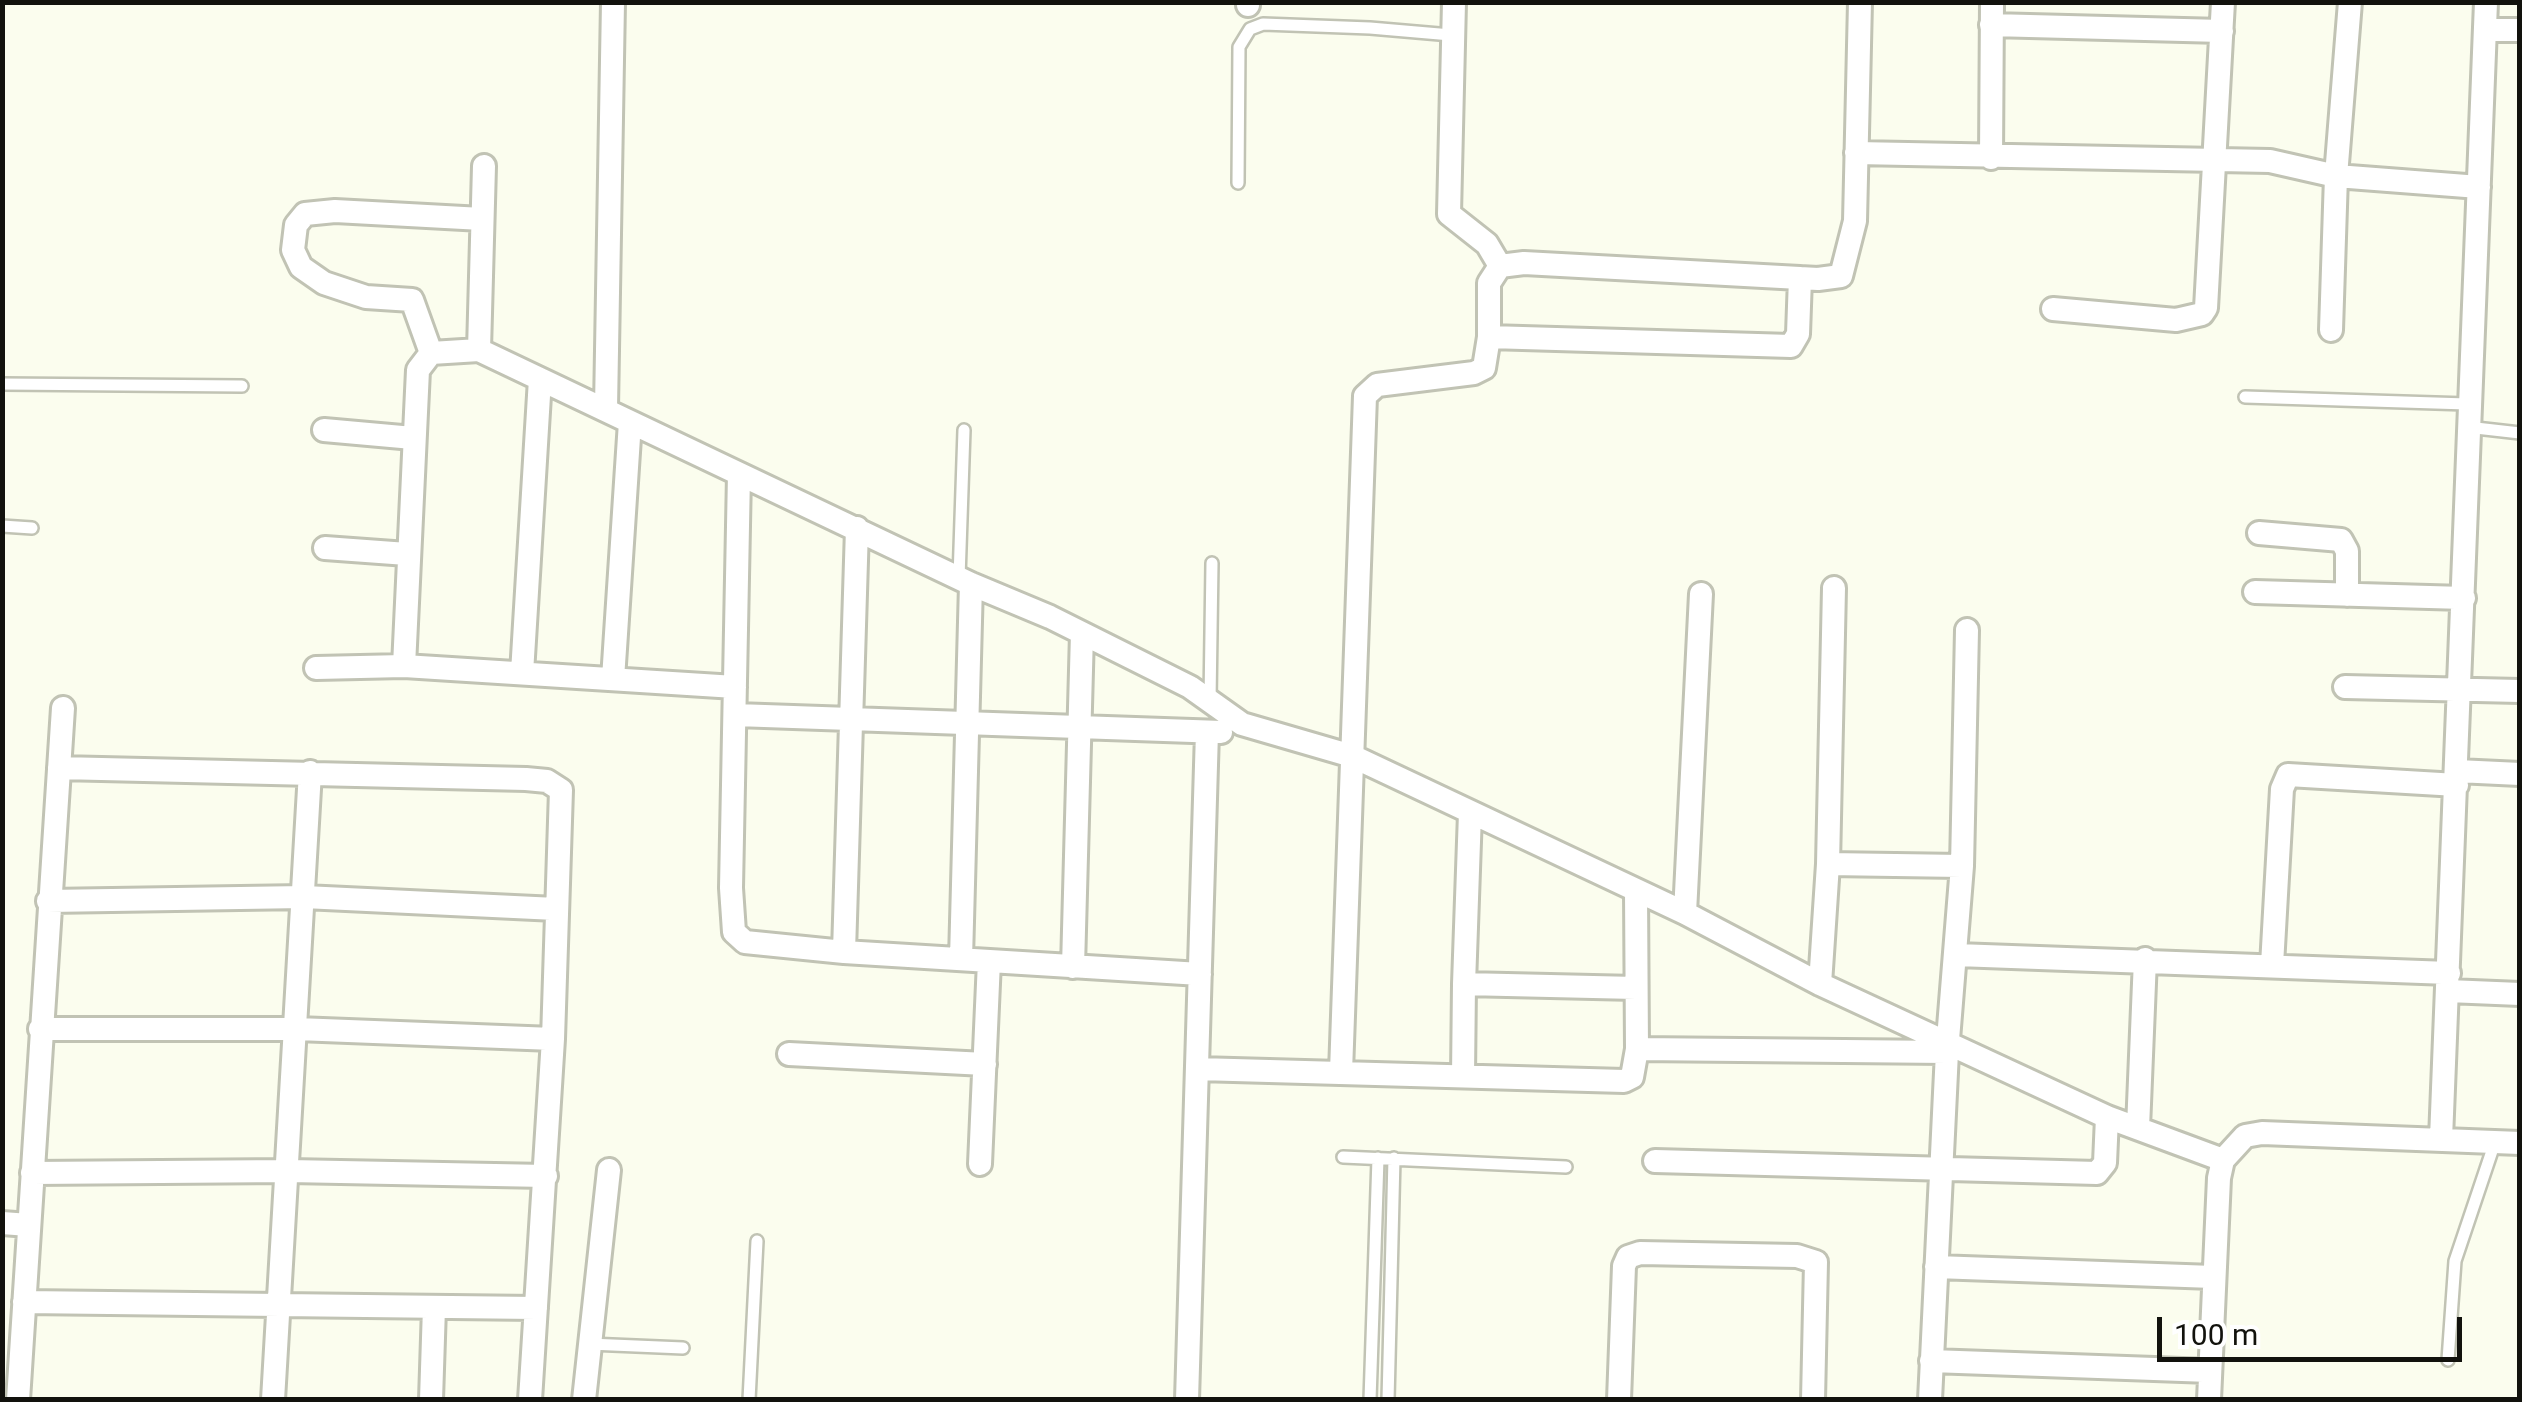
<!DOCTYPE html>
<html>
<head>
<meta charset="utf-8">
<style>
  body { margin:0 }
  #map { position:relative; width:2522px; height:1402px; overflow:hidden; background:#fbfdee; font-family:Roboto,sans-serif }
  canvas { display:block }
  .frame { position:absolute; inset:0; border:5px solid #12120d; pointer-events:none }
  .scale { position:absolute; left:2157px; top:1317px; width:305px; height:45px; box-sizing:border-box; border:5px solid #12120d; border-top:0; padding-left:12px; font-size:30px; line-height:35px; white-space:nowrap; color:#12120d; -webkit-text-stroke:8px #fff; paint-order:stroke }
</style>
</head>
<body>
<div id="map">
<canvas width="2522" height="1402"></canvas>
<div class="frame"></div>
<div class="scale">100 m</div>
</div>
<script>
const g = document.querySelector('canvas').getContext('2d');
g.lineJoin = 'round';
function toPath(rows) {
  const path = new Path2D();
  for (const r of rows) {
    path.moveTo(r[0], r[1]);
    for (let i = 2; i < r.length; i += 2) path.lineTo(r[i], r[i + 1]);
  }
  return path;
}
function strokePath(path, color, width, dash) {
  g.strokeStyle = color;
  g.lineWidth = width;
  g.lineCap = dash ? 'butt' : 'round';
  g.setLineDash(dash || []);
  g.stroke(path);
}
const lane = toPath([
  [1238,183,1239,47,1250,29,1263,24,1370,28,1451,35],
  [2,384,242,386],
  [2245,397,2467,404],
  [2467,427,2520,433],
  [2,526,32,528],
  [959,578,964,430],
  [1210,701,1212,563],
  [1343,1157,1566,1167],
  [589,1344,683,1348],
  [2448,1360,2455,1261,2495,1142],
  [749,1400,757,1241],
  [1370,1400,1378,1158],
  [1388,1400,1394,1158]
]);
const street = toPath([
  [1454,2,1449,214,1487,244,1500,266],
  [1248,5,1248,2],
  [1991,25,2222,31],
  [2485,30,2520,30],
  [1856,153,2270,161,2336,176,2479,187],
  [1991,158,1992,2],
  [2053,309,2176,320,2202,314,2206,308,2223,2],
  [2331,330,2336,176,2350,2],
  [1489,337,1791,346,1798,334,1800,278],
  [479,350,484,166],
  [431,353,412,300,366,297,324,283,301,267,293,250,296,225,305,214,335,211,482,219],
  [606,408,613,2],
  [324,430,413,438],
  [739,474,731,888,734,932,745,942,844,952,1200,974],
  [2259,533,2341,540,2347,551,2347,595],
  [325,548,407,554],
  [2255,592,2464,598],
  [404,666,418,370,431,353,479,350,971,584,1050,617,1190,687,1242,724,1352,756,1685,913,1820,984,2107,1117,2223,1160],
  [316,668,404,666,735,687],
  [522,673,540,379],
  [613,679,630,422],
  [2345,687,2520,691],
  [736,715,1221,732],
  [59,768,526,779,547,781,561,790,553,1039,530,1400],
  [2457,771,2520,774],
  [1828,864,1962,866],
  [48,901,304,897,556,909],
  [1685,913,1701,594],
  [844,952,857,528],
  [1957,955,2449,973],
  [961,959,971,584],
  [2272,965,2282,789,2288,775,2457,785],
  [1073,967,1082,633],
  [1464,984,1470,813],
  [1820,984,1828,864,1834,588],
  [2448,991,2520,994],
  [40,1029,297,1029,553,1039],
  [1637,1049,1947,1052],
  [789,1054,985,1064],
  [1198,1069,1624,1081,1632,1077,1637,1049,1636,892],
  [1341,1072,1365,396,1377,385,1474,373,1484,368,1489,337,1489,283,1500,266,1524,263,1818,279,1841,276,1855,221,1860,2],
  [1463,1076,1464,984,1636,988],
  [2138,1128,2145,959],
  [2441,1139,2486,2],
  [1655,1161,2097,1173,2105,1163,2107,1117],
  [980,1164,989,961],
  [32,1173,289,1171,546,1176],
  [2,1223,29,1225],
  [1936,1267,2213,1277],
  [24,1302,536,1308],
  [1931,1361,2210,1371],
  [18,1400,63,708],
  [273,1400,310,772],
  [431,1400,434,1307],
  [584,1400,609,1170],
  [1187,1400,1207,732],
  [1619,1400,1624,1266,1628,1257,1640,1253,1797,1256,1816,1262,1813,1400],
  [1930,1400,1947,1052,1962,866,1967,630],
  [2209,1400,2219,1178,2223,1160,2245,1136,2262,1133,2520,1143]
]);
strokePath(lane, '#c1c3b4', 16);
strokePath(street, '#c1c3b4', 28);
strokePath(lane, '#fff', 11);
strokePath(street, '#fff', 22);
</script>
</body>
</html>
